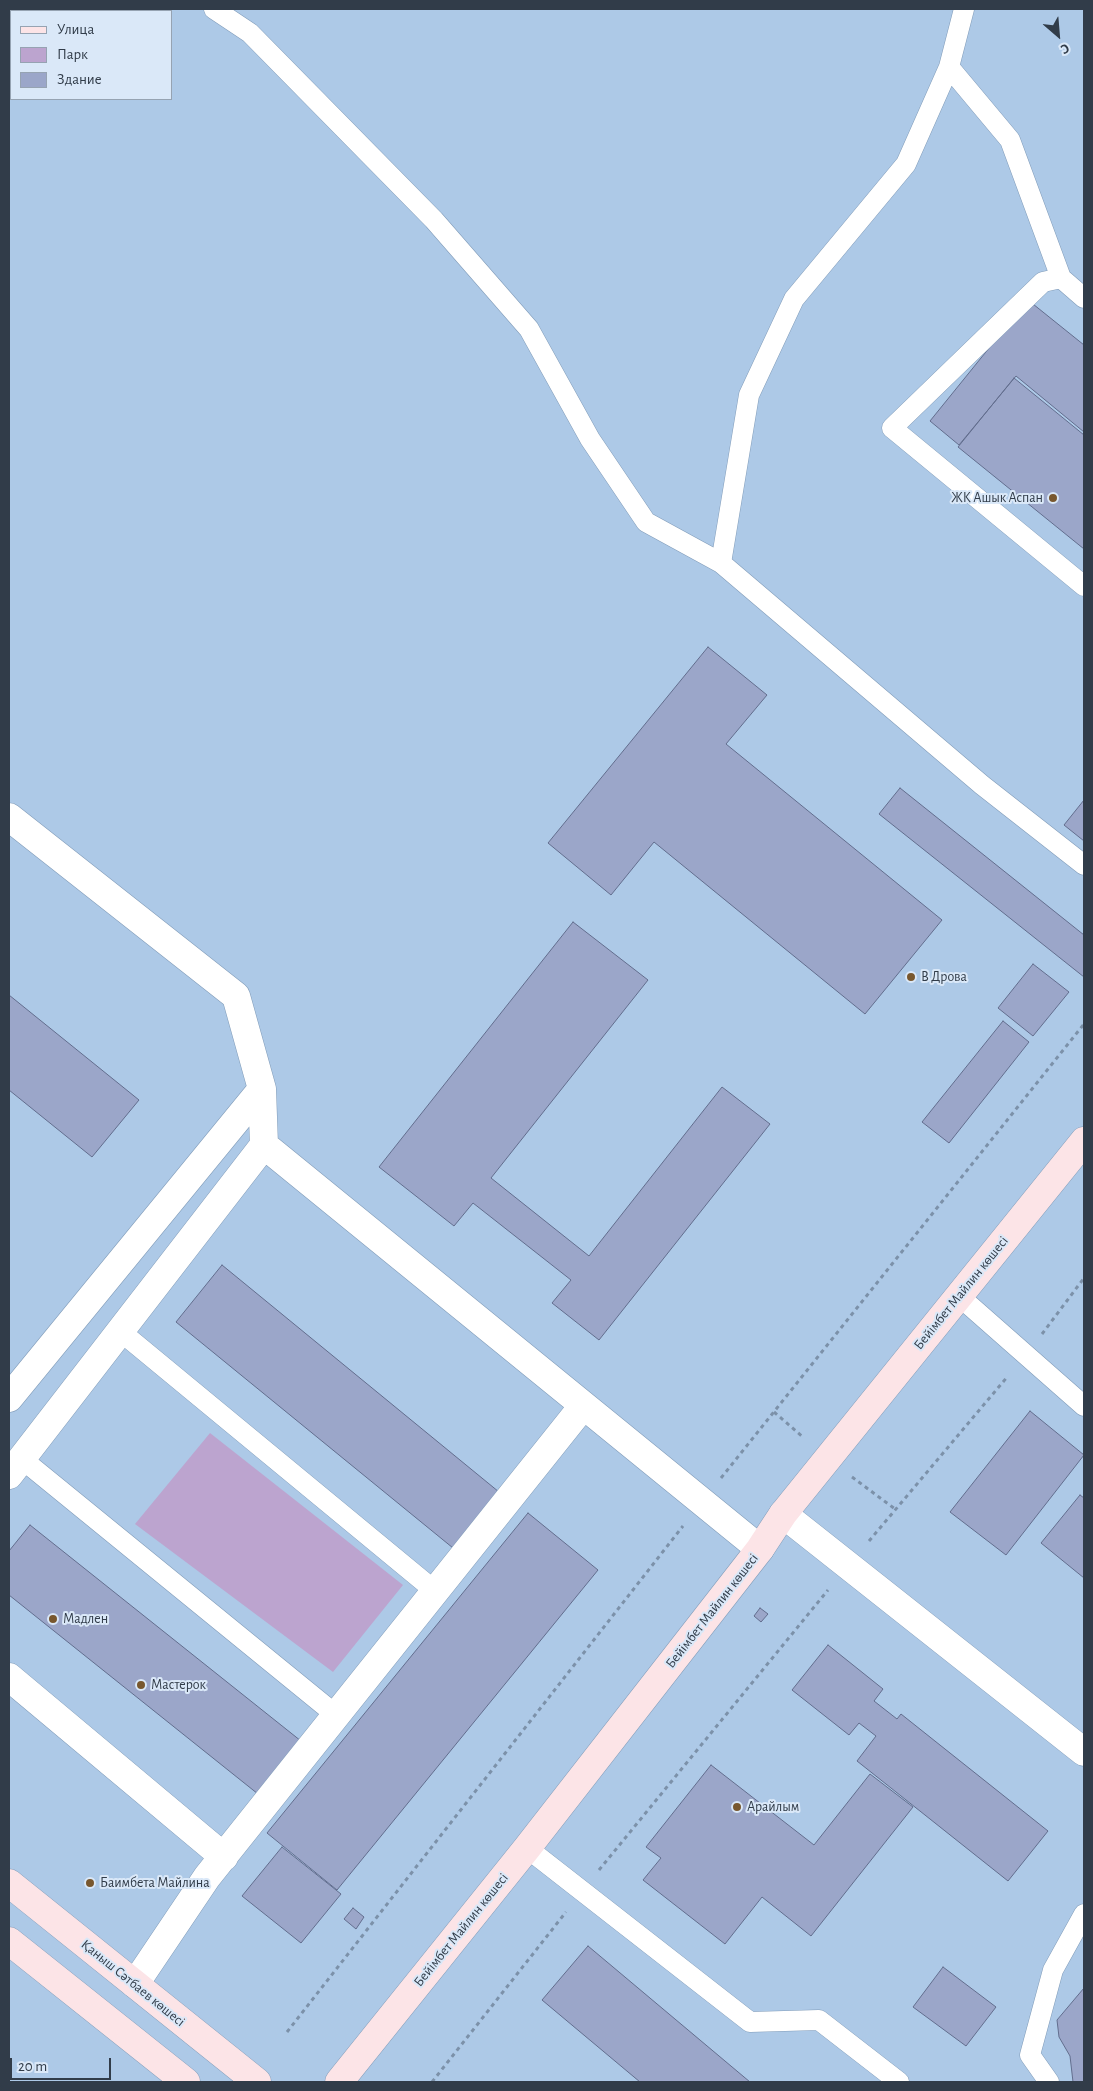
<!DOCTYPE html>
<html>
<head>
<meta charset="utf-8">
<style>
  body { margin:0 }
  #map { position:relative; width:1093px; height:2091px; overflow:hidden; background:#adc9e7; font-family:"Alegreya Sans",sans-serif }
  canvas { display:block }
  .frame { position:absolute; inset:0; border:10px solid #313c49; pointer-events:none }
  .legend { position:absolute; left:10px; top:10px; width:162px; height:90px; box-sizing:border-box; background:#dae8f8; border:1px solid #96a3b2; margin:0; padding:6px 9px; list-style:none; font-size:15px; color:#313c49 }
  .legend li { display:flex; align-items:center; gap:10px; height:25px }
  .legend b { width:25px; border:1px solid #96a3b2 }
  .north { position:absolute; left:1033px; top:10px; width:50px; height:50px; -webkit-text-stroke:4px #dae8f8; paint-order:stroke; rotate:153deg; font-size:14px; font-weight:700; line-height:20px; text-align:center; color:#313c49 }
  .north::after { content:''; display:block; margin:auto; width:18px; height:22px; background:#313c49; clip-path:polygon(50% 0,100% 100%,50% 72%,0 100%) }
  .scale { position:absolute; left:10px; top:2058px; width:101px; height:22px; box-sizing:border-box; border:2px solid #313c49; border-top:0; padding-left:6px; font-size:15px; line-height:18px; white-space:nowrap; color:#313c49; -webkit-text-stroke:4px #dae8f8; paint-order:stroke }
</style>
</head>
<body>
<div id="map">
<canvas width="1093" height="2091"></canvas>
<div class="frame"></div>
<ul class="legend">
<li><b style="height:6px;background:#fce4e7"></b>Улица</li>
<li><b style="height:14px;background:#bca4cf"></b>Парк</li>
<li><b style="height:14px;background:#9ba6c9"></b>Здание</li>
</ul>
<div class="north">С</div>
<div class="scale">20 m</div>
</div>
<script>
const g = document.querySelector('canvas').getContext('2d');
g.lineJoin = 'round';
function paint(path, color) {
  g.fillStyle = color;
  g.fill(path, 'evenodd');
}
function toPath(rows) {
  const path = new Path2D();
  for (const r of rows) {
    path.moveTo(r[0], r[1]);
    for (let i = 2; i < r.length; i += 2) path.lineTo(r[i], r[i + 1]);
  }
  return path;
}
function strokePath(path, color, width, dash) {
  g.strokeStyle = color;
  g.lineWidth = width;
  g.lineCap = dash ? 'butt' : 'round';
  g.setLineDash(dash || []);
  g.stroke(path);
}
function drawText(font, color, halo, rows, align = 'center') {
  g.font = font + ' "Alegreya Sans",sans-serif';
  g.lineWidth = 4;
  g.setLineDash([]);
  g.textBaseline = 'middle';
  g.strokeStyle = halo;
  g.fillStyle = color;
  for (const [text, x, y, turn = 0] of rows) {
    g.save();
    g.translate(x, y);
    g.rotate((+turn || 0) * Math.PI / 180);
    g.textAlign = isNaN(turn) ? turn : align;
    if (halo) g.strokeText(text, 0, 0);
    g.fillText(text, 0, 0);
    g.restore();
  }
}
paint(toPath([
  [210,1433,403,1585,333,1672,135,1524]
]), '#bca4cf');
const building = toPath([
  [1028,300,1084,345,1084,432,1016,376,959,445,930,421,1028,300],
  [1014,378,1084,435,1084,549,958,447,1014,378],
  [708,647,767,695,726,744,942,920,865,1014,654,842,611,895,548,843,708,647],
  [900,788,1084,935,1084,977,879,814,900,788],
  [1084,800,1084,841,1064,825,1084,800],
  [573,922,648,980,491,1178,589,1256,722,1087,770,1124,599,1340,552,1303,571,1280,473,1203,454,1226,379,1167,573,922],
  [1033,964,1069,992,1033,1036,998,1008,1033,964],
  [9,995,139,1100,92,1157,9,1090,9,995],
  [1003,1021,1029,1042,949,1143,922,1122,1003,1021],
  [222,1265,499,1492,453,1548,176,1322,222,1265],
  [1030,1411,1084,1455,1006,1555,950,1512,1030,1411],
  [1080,1495,1084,1498,1084,1578,1041,1543,1080,1495],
  [528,1513,598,1570,337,1890,267,1833,528,1513],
  [30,1525,301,1741,258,1794,9,1595,9,1551,30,1525],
  [760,1608,768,1614,761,1622,754,1616,760,1608],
  [828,1645,883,1689,874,1701,897,1719,901,1714,1048,1831,1008,1881,857,1761,876,1736,859,1723,849,1735,792,1690,828,1645],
  [711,1765,814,1845,870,1774,913,1807,811,1936,762,1897,725,1944,643,1880,661,1858,646,1847,711,1765],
  [282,1847,341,1894,301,1943,242,1896,282,1847],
  [353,1908,364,1917,356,1929,344,1919,353,1908],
  [588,1946,750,2082,640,2082,542,2000,588,1946],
  [943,1967,996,2007,966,2046,913,2007,943,1967],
  [1084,1988,1084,2082,1073,2082,1070,2056,1059,2037,1057,2020,1084,1988]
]);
paint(building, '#9ba6c9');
strokePath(building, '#626d8d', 1);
const lane = toPath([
  [214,9,250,33,434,220,529,329,590,439,646,522,721,563,982,785,1084,865],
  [964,9,949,67,1010,140,1061,278],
  [1084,298,1061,278,1043,282,892,428,1084,586],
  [721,563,749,395,794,299,906,164,949,67],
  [959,1296,1084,1406],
  [120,1331,435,1591],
  [22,1459,336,1715],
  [527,1848,750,2022,819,2020,899,2082],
  [1049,2082,1030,2055,1053,1970,1084,1914]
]);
const street = toPath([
  [9,817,236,996,262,1089,264,1145,760,1549],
  [9,1398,262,1089],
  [9,1475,264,1145],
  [783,1514,1084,1752],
  [9,1677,224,1857],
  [135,1984,207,1877,583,1406]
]);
const secondary = toPath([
  [9,1883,257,2082],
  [9,1941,186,2082],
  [339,2082,527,1848,760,1549,783,1514,1084,1141]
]);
strokePath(lane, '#819cb9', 21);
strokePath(street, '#819cb9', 29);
strokePath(secondary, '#819cb9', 29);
strokePath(toPath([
  [1042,1334,1084,1278],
  [774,1412,804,1438],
  [852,1477,895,1509],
  [721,1478,1084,1024],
  [869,1541,1008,1376],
  [599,1870,828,1590],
  [287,2032,683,1526],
  [432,2082,566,1912]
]), '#7c91a9', 3, [4, 4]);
strokePath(lane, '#fff', 20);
strokePath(street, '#fff', 28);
strokePath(secondary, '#fce4e7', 28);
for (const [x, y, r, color] of [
  [1053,498,5,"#78572e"],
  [911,977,5,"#78572e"],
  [53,1619,5,"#78572e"],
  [141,1685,5,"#78572e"],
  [737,1807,5,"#78572e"],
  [90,1883,5,"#78572e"]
]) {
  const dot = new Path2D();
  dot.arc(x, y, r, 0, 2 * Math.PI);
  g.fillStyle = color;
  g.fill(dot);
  strokePath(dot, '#dae8f8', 2);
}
drawText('14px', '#313c49', '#dae8f8', [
  ["ЖК Ашык Аспан",1043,498,"right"],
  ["В Дрова",921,977],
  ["Мадлен",63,1619],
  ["Мастерок",151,1685],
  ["Арайлым",747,1807],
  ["Баимбета Майлина",100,1883]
], 'left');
drawText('14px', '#313c49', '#dae8f8', [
  ["Бейімбет Майлин көшесі",961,1293,-51],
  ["Бейімбет Майлин көшесі",712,1611,-52],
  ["Бейімбет Майлин көшесі",461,1930,-51],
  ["Қаныш Сәтбаев көшесі",133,1983,39]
]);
</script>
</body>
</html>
